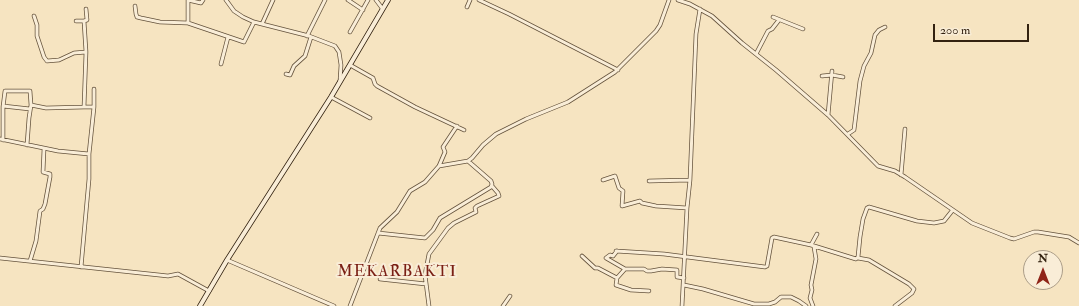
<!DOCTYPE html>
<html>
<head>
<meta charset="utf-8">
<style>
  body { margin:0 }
  #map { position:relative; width:1079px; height:306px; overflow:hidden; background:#f6e4c1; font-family:"IM FELL Double Pica",serif }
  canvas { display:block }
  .north { position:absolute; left:1023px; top:250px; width:40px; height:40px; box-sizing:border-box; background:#f9edd7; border:1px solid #aa9c87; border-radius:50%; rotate:0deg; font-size:11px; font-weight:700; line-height:16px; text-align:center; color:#332210 }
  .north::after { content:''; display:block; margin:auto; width:14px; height:18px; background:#8f2418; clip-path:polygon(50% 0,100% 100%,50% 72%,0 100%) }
  .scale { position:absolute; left:933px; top:24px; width:96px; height:18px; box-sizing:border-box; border:2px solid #332210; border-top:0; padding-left:5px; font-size:12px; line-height:14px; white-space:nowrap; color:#332210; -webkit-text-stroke:3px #f9edd7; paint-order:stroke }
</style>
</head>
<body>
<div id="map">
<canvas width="1079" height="306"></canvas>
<div class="north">N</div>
<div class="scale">200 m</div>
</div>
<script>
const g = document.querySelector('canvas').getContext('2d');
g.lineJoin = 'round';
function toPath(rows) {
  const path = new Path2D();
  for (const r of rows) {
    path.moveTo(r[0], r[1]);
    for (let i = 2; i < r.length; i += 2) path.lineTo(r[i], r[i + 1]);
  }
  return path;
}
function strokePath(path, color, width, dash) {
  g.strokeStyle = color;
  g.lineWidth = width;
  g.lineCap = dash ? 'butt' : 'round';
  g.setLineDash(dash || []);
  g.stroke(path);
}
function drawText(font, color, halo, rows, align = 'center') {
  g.font = font + ' "IM FELL Double Pica",serif';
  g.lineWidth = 4;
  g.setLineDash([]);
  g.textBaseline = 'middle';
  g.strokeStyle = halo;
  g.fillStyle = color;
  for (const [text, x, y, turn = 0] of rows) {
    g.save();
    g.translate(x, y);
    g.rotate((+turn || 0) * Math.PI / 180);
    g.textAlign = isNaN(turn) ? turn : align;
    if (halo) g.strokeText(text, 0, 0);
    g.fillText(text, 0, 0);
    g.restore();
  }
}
const street = toPath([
  [188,0,201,3,203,0],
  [226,0,234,11,243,17,254,22,309,36,335,46,339,52,341,65,340,81],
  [348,0,363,10],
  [376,0,382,8],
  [479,0,509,14,618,70],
  [678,0,690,4,712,16,742,43,776,70,828,115,878,166,895,171,905,177,972,223,1010,238,1014,239,1034,232,1038,232,1069,237,1079,243],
  [135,6,136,14,137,17,141,18,160,22,188,23,244,42,254,22],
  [467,7,470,0],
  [34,16,37,25,37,36,44,57,47,61,59,60,74,53,86,52],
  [773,17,803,29],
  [76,21,84,21],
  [188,23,188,0],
  [262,24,273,0],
  [350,32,368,0],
  [307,36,325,0],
  [756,54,768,31,772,29,779,20],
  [221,64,228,37],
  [350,65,373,78,375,84,377,86,415,107,464,130],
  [286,74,290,75,294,66,305,56,311,37],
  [822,76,832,75,843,77],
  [94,89,94,107],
  [331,97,370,118],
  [3,106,30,109],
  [828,115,832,71],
  [848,134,854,130,860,81,864,66,871,53,875,35,879,30,885,27],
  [0,139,58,151,89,154],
  [3,140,3,107,5,91,30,91,31,105],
  [27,145,29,118,31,105,46,108,84,107],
  [439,166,445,152,443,147,457,126],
  [901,175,905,129],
  [603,180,615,176,619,188,623,191,622,206,640,201,642,203,656,206,687,208],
  [649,181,690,180],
  [378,233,425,238,433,230,440,218,491,187,492,184,491,181,468,161],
  [811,245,817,234],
  [616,251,664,254,765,267,767,266,772,238,774,237,811,245,856,259,858,257,860,237,863,219,867,208,869,207,917,221,934,223,944,221,952,211],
  [617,251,613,256,610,255,606,258,625,269,644,269,647,271,651,271,662,269,677,270,677,277,684,278],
  [582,256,595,268,598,268,617,278,625,269],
  [0,258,159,275,168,276,178,274,209,291],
  [858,258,869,260,909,284,914,289,912,293,895,306],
  [227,260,334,306],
  [30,261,36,241,40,211,43,209,45,204,50,177,50,174,43,172,44,149],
  [81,267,89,179,89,154,94,107,84,107,86,52,84,21,87,20,86,9],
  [617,278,616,285,631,290,649,291],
  [380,279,426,284],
  [684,285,703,289,754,304,769,304,775,302,781,297,791,297,799,301,806,306],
  [350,306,380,228,397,212,410,191,425,182,439,166,468,161,472,158,483,145,496,134,526,119,568,102,615,72,656,31,660,25,669,0],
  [429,306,425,275,429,254,448,228,454,223,476,212,475,208,477,206,499,196,498,193,492,186],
  [503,306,510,296],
  [682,306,687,208,690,180,696,34,700,9],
  [813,306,810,298,812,290,811,285,816,259,814,247]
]);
const secondary = toPath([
  [200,306,227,260,331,97,388,0]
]);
strokePath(street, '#64523c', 4.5);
strokePath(secondary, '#332210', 5.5);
strokePath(street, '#f9edd7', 3);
strokePath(secondary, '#f9edd7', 4);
g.letterSpacing = '1px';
drawText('16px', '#7a1f14', '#f9edd7', [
  ["MEKARBAKTI",397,273]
]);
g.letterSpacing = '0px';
</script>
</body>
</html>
